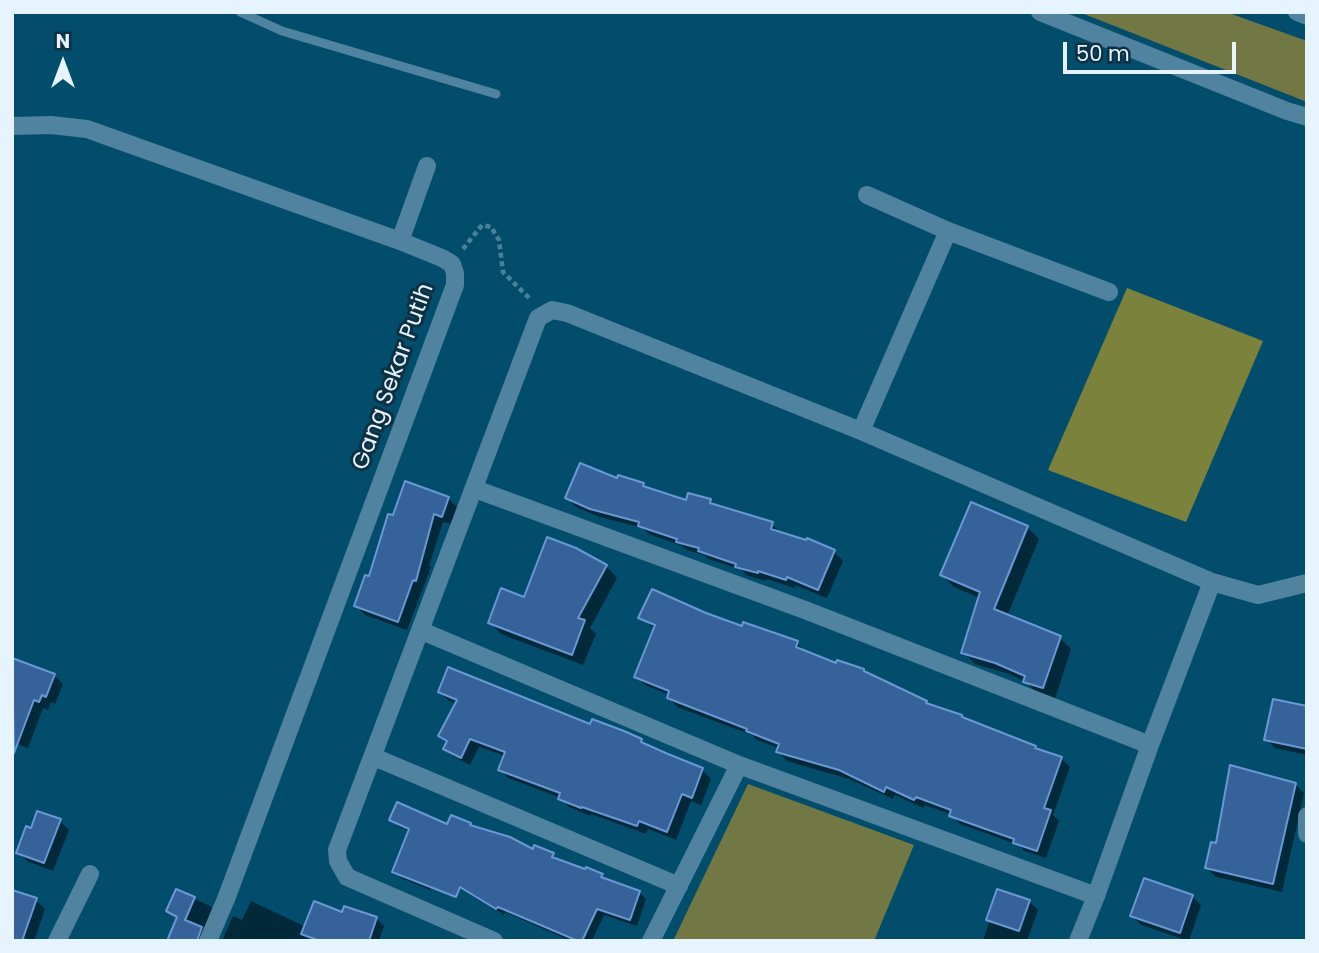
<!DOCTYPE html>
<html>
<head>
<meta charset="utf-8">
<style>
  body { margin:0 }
  #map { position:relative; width:1319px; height:953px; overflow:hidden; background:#034d6c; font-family:Poppins,sans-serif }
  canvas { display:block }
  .frame { position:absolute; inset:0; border:14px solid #e5f4fe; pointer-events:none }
  .north { position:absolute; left:28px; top:28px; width:70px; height:70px; -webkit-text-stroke:5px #0d3143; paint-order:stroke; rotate:0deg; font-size:19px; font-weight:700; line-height:28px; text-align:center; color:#e5f4fe }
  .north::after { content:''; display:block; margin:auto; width:24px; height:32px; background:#e5f4fe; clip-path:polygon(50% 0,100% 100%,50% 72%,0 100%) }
  .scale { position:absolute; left:1063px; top:42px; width:173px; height:32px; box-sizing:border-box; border:4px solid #e5f4fe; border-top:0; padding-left:9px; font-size:21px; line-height:24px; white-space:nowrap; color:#e5f4fe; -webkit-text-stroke:5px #0d3143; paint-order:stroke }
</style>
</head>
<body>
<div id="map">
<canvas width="1319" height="953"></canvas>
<div class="frame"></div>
<div class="north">N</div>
<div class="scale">50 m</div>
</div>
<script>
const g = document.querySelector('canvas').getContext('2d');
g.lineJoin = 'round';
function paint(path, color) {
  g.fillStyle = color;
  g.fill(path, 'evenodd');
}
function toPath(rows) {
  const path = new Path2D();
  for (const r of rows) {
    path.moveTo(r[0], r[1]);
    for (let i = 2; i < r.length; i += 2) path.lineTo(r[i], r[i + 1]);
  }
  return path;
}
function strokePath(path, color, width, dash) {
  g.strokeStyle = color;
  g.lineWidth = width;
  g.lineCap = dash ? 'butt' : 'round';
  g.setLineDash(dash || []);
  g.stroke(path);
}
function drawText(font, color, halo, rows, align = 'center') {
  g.font = font + ' Poppins,sans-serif';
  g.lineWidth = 6;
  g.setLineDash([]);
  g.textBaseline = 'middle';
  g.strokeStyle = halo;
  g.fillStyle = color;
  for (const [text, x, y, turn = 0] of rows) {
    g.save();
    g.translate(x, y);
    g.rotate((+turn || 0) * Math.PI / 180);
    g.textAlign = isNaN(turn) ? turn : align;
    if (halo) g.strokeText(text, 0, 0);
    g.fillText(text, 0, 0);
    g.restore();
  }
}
paint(toPath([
  [1079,12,1226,12,1307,41,1307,102],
  [748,784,914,845,874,941,673,941]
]), '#717843');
paint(toPath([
  [1127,288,1263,341,1186,522,1048,470]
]), '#7a823b');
paint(toPath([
  [618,481,643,484,648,489,688,502,710,500,717,506,772,524,781,533,807,542,808,540,834,552,843,561,827,598,795,585,795,588,767,579,766,581,746,575,742,570,709,559,704,555,687,550,682,546,649,534,643,528,600,517,576,507,567,498],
  [448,498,457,507,451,524,443,522,429,566,431,567,407,630,365,615,356,606,370,578,394,517],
  [1027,527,1039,539,1007,616,1060,638,1071,649,1055,699,1037,693,1026,682,1009,674,975,664,963,652,980,598,954,587,942,575],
  [606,566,617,578,590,628,596,634,583,665,501,634,490,622,525,599],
  [706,615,797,643,806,652,926,702,930,706,1061,758,1070,767,1053,815,1059,821,1046,858,1024,851,1019,845,960,824,950,814,925,805,923,808,895,795,893,799,849,779,787,761,778,752,779,748,757,740,752,735,677,707,669,698,670,695,645,685,636,676,655,629,640,617],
  [12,660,54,675,63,684,55,704,51,702,48,710,43,708,28,748,12,742],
  [440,692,641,741,647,746,702,770,711,779,701,805,691,801,676,840,648,829,646,834,591,814,590,816,569,807,561,798,508,778,500,769,505,756,479,747,470,765,454,757,445,748,448,743,440,736,457,704,449,701],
  [1307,708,1307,755,1275,748,1266,739],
  [1295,784,1304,793,1282,892,1216,877,1207,868,1217,845],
  [391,819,448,826,470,824,475,829,534,851,553,854,559,861,602,875,609,882,639,892,646,899,637,926,604,915,592,941,571,941,505,912,504,915,462,888,435,878,430,890,401,878,394,871,410,832,398,826],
  [60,821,69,830,53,871,27,861,18,852,32,830],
  [177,891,210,906,218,914,208,941,169,941,178,920,168,911],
  [999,891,1029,901,1038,910,1027,941,983,941],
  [1192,896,1201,905,1189,941,1141,925,1132,916],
  [36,900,45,909,34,941,12,933],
  [251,901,306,927,343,914,376,918,384,926,379,941,222,941,233,916,242,920]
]), '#0007');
const building = toPath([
  [580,463,617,478,618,475,644,483,643,486,686,500,688,493,711,499,710,503,773,522,771,529,806,540,807,538,835,550,818,590,787,577,786,580,758,571,758,573,735,567,736,564,698,551,699,548,676,542,677,539,638,526,639,522,590,509,565,498,580,463],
  [405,481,449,497,442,517,434,514,416,581,413,580,398,622,354,606,365,575,369,576,388,514,393,515,405,481],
  [971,502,1028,526,994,609,1061,636,1043,688,1023,682,1025,676,995,663,961,653,980,592,940,575,971,502],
  [547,537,576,548,607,565,578,618,585,620,572,655,488,623,501,588,524,597,547,537],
  [652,589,706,613,742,626,743,622,798,641,796,647,836,663,837,660,864,669,864,671,927,701,926,703,962,715,962,717,1036,746,1035,748,1062,757,1044,808,1051,810,1037,851,1013,843,1014,839,949,816,951,810,916,797,914,800,886,787,884,792,839,770,776,752,779,744,746,731,747,729,667,698,669,691,634,677,655,625,638,618,652,589],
  [12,658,55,674,46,697,42,695,39,702,34,700,14,753,12,658],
  [448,667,590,724,592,719,624,731,642,739,641,742,668,754,703,768,692,798,682,794,667,832,639,821,637,826,582,807,581,808,558,799,560,793,498,770,505,752,470,739,461,758,443,749,447,741,438,736,457,700,438,692,448,667],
  [1273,699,1307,706,1307,749,1264,740,1273,699],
  [1230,765,1296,783,1273,884,1205,868,1211,842,1216,843,1230,765],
  [397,802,447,824,451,815,471,823,470,825,510,837,533,849,534,845,554,853,552,857,585,869,586,867,603,874,601,877,640,891,630,920,597,909,582,941,578,941,498,907,496,909,460,887,456,897,392,872,409,829,389,820,397,802],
  [37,811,61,819,44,863,16,853,26,826,31,828,37,811],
  [1144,878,1193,895,1180,933,1130,916,1144,878],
  [176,889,195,897,185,920,202,927,197,941,167,941,177,917,166,911,176,889],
  [997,889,1030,900,1019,931,986,920,997,889],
  [12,890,37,898,22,941,12,941,12,890],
  [314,901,342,912,344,906,377,917,369,941,320,941,301,934,314,901]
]);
paint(building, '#346299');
strokePath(building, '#6998d4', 2);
strokePath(toPath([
  [463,249,482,225,491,227,499,240,503,272,531,300]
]), '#498199', 4.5, [5, 3.5]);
strokePath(toPath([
  [240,12,282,31,496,94]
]), '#50839f', 9);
strokePath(toPath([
  [1040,12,1287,111,1307,117],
  [1297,12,1307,16],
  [12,126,51,125,87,129,400,241,442,258,452,264,455,273,455,285,226,899,208,941],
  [867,195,948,231,1109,292],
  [400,241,427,166],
  [861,431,948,231],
  [475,489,805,610,1150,745],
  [422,631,739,765,1096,896,1078,941],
  [374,757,679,886],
  [1307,816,1307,834],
  [1096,896,1150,745,1212,582,1258,595,1307,583],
  [57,941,90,874],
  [494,941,347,877,338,861,337,850,538,318,552,310,567,313,861,431,1212,582],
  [651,941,739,765]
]), '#50839f', 18);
drawText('23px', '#e5f4fe', '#0d3143', [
  ["Gang Sekar Putih",394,377,-70]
]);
</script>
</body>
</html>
